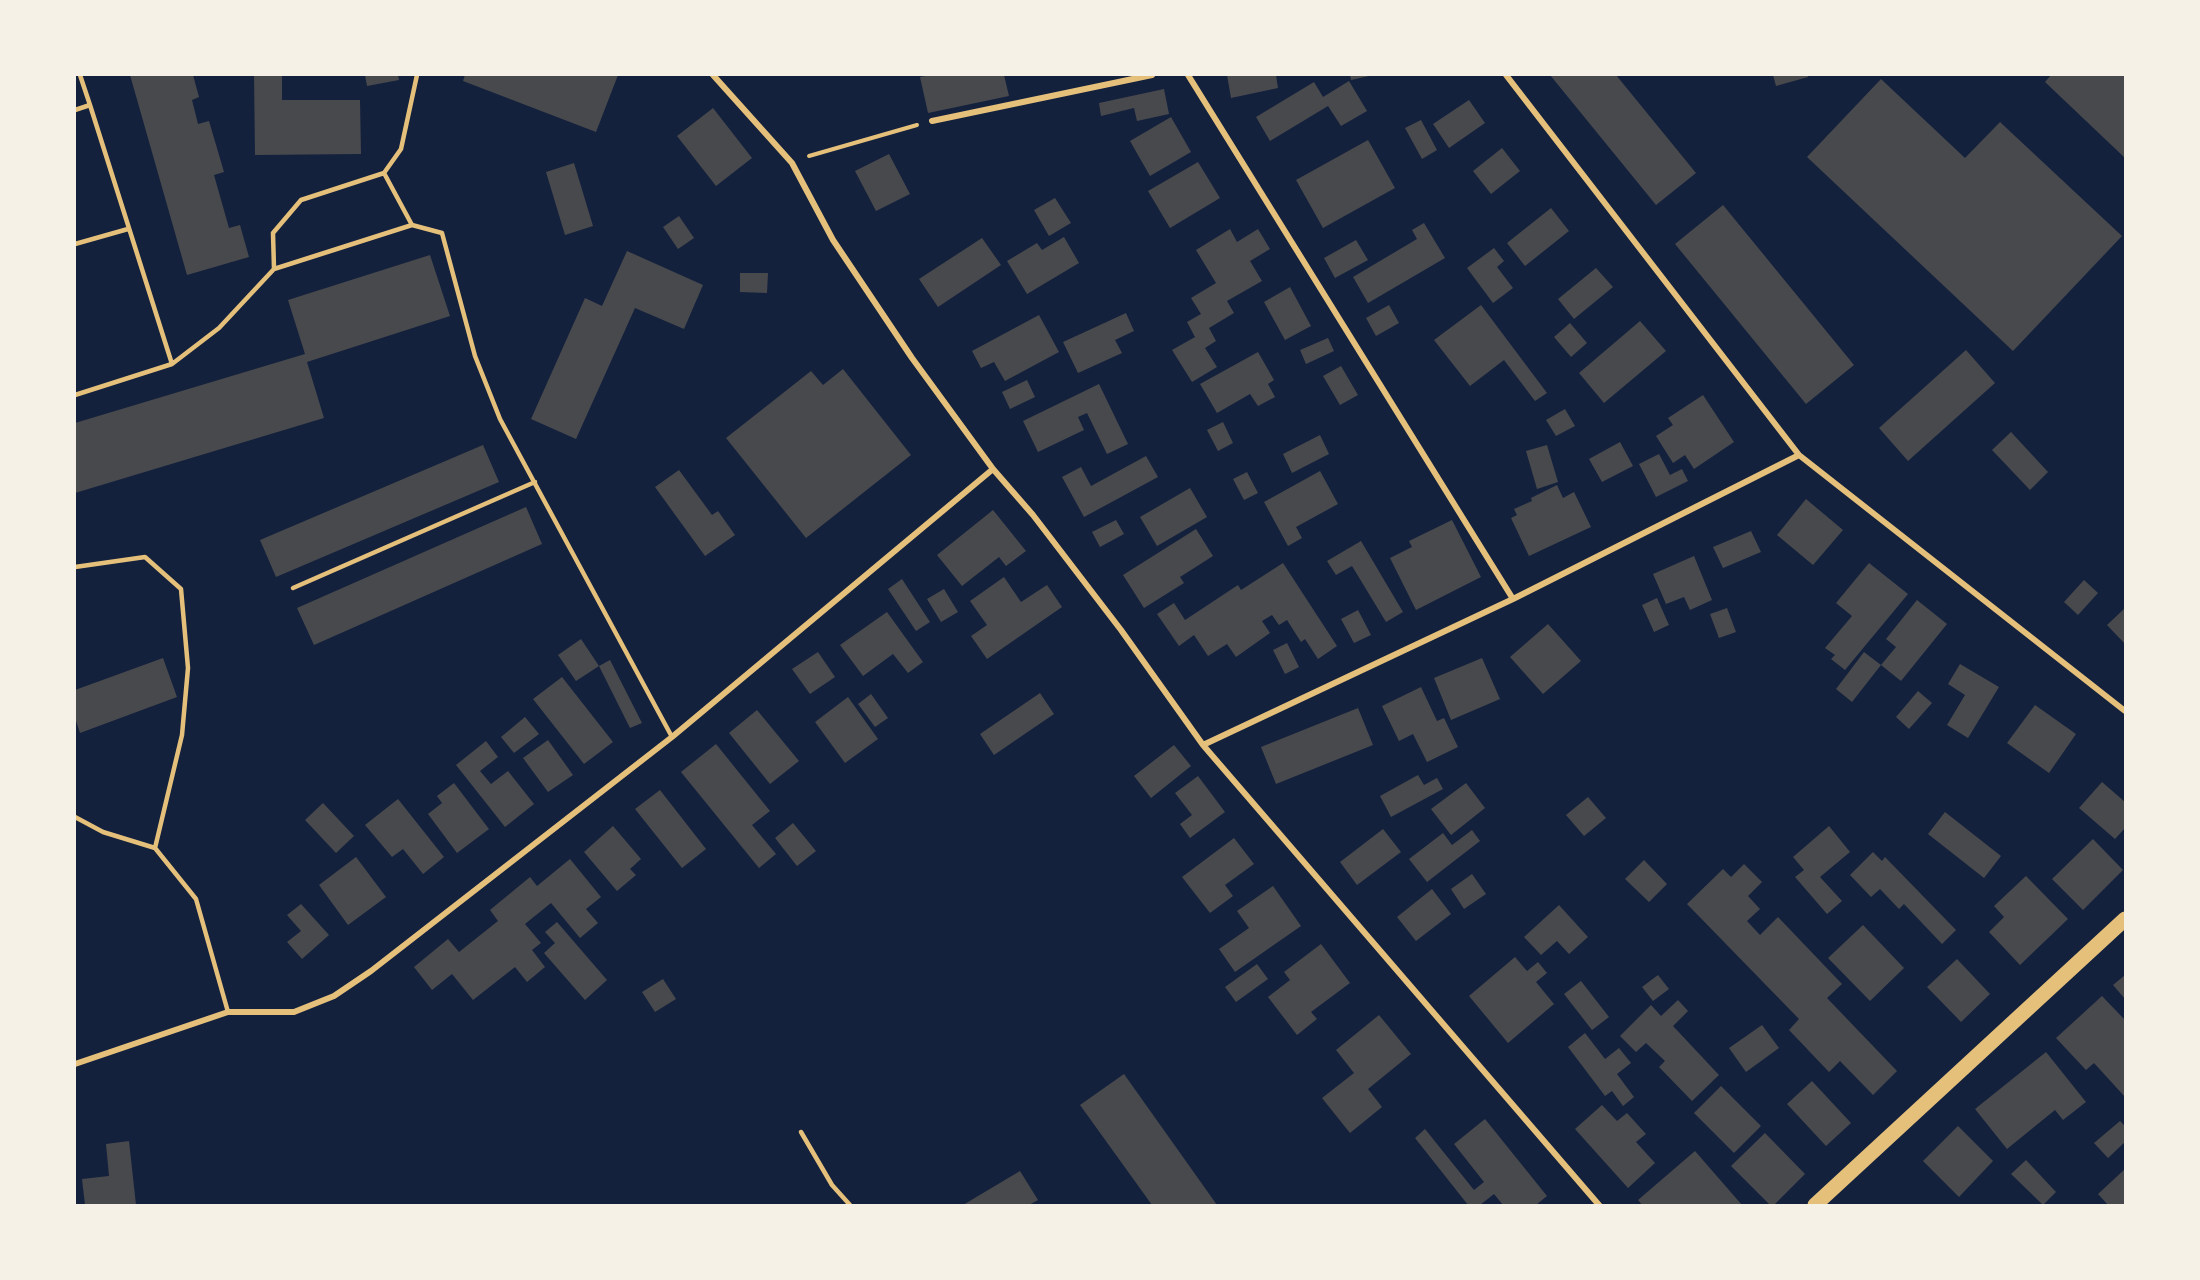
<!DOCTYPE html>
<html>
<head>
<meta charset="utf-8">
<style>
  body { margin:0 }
  #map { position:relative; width:2200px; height:1280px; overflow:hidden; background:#14213d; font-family:Merriweather,serif }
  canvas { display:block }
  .frame { position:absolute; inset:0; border:76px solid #f6f1e7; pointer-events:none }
</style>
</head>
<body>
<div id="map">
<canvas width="2200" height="1280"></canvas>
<div class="frame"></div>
</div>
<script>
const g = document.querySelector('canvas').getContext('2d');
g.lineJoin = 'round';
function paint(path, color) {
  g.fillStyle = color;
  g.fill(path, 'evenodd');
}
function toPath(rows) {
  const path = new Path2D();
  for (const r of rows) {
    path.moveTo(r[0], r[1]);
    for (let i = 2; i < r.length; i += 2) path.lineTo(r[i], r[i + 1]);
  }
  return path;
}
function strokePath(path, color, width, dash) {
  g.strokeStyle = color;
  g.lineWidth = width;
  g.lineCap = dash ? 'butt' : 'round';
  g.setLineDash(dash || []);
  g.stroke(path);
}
paint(toPath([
  [130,75,193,75,199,97,192,100,198,124,209,121,224,172,214,175,229,228,240,225,249,257,187,275],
  [254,75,282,75,282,100,360,100,361,154,255,155],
  [365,75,398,75,399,80,367,86],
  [465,75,618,75,596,132,463,81],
  [931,75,1004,75,1009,96,928,113,920,77],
  [1227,75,1276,75,1278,88,1231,98],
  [1350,75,1369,75,1369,76,1351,80],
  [1550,75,1616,75,1696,173,1656,205],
  [1773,75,1808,75,1808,77,1776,86],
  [2051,75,2125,75,2125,158,2045,82],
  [1881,79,1965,158,2000,122,2122,236,2013,351,1807,157],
  [1349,81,1367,111,1341,126,1328,106,1270,141,1256,117,1314,82,1323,97],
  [1164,89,1169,114,1137,121,1134,108,1101,116,1099,103],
  [1469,100,1485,123,1449,148,1433,124],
  [713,108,752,158,716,186,677,136],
  [1171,117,1191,152,1150,176,1130,141],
  [1421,120,1437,150,1422,159,1405,128],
  [1368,140,1395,188,1323,228,1296,180],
  [1502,148,1520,171,1491,194,1473,171],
  [889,154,910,194,876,211,855,171],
  [1198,162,1220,198,1170,228,1148,191],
  [574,163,593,226,565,235,546,172],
  [1055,198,1071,223,1049,236,1034,210],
  [1723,205,1854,365,1806,404,1675,244],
  [1551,208,1569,231,1525,266,1507,243],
  [679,216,694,238,678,249,663,227],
  [1424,223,1445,258,1368,303,1353,277,1417,239,1412,230],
  [1230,229,1237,242,1258,229,1270,249,1250,261,1262,281,1227,301,1234,313,1209,328,1216,341,1205,348,1217,367,1192,382,1172,350,1195,337,1187,322,1201,314,1191,298,1216,283,1196,250],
  [1064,237,1079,263,1027,294,1007,261,1037,243,1042,250],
  [982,238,1001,265,938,307,919,279],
  [1356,240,1368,260,1335,278,1324,258],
  [1494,248,1504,261,1497,267,1513,288,1493,303,1467,268],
  [627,251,703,285,684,329,635,308,576,439,531,419,585,298,602,306],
  [430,255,450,316,307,362,324,418,75,493,75,423,305,354,288,300],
  [1596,268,1613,287,1574,319,1558,299],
  [740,273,768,273,767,293,740,292],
  [1290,287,1311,326,1285,340,1264,302],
  [1389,305,1399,323,1376,336,1366,318],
  [1481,305,1547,393,1535,401,1504,360,1470,386,1434,340],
  [1126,313,1134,331,1115,340,1122,353,1078,373,1063,342],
  [1039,315,1059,352,1005,381,994,362,981,368,972,351],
  [1640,321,1666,351,1604,403,1579,373],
  [1570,323,1587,343,1571,357,1554,337],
  [1328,338,1334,351,1306,364,1300,350],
  [1966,350,1995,383,1908,461,1879,428],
  [1258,352,1274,380,1268,384,1275,397,1258,406,1250,394,1217,413,1200,384],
  [1341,366,1358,395,1340,405,1323,376],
  [843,369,911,455,806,538,726,438,811,371,823,385],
  [1027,380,1035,397,1010,409,1002,392],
  [1099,384,1128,444,1107,454,1087,413,1078,417,1084,430,1038,452,1023,421],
  [1703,395,1734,442,1694,469,1685,455,1673,463,1656,436,1673,425,1668,418],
  [1565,409,1575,426,1556,436,1546,420],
  [1223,422,1233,443,1218,451,1207,430],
  [2011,432,2048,472,2030,490,1992,450],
  [1320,435,1329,454,1292,473,1283,454],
  [1620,442,1633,466,1602,482,1589,459],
  [483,445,499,482,276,577,260,540],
  [1547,445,1558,482,1537,489,1526,451],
  [1659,454,1670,475,1682,469,1688,481,1656,497,1639,464],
  [1146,456,1158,477,1084,517,1062,477,1081,467,1091,486],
  [679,470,712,515,718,511,735,535,705,556,655,487],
  [1320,471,1338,504,1296,527,1302,538,1288,546,1264,502],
  [1247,472,1258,493,1244,500,1233,479],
  [1557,485,1563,498,1574,492,1591,527,1529,556,1511,518,1517,515,1514,509,1532,501,1531,498],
  [1190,488,1207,517,1157,546,1140,517],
  [1806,499,1843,530,1813,565,1777,535],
  [526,507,542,544,314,645,297,608],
  [993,510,1026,551,1006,566,999,557,962,586,937,555],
  [1116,520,1124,534,1100,547,1092,532],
  [1452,520,1481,577,1416,610,1390,558,1412,547,1409,541],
  [1196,529,1213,556,1180,577,1184,583,1144,608,1123,575],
  [1751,531,1761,552,1723,568,1713,547],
  [1361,541,1403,612,1386,622,1352,566,1336,575,1327,561],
  [1694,556,1712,600,1690,610,1684,597,1666,604,1653,574],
  [1283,563,1337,646,1318,659,1305,639,1301,642,1287,620,1279,625,1272,615,1262,621,1270,633,1236,657,1227,644,1208,656,1194,635,1179,646,1157,614,1174,603,1185,620,1238,585,1241,590],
  [1869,563,1908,594,1845,670,1831,659,1835,655,1825,648,1852,616,1836,603],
  [1004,577,1021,602,1047,585,1062,607,987,659,971,636,987,625,970,601],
  [902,579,930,622,916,631,888,589],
  [2084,580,2098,593,2078,615,2064,602],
  [944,589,958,612,941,622,927,599],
  [1657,598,1669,625,1654,632,1642,605],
  [1917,600,1947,624,1901,681,1881,665,1896,647,1886,639],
  [1727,608,1736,632,1719,638,1710,614],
  [2125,608,2125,644,2107,625],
  [1358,610,1371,635,1354,643,1341,619],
  [887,612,923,662,908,673,893,654,863,676,840,645],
  [1548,624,1581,661,1543,694,1510,657],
  [581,639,599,666,576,681,558,655],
  [1287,643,1299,667,1285,674,1273,650],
  [818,652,835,677,810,694,792,669],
  [1864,652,1881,665,1852,702,1836,689],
  [163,658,177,697,80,733,75,718,75,690],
  [1482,658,1500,699,1451,720,1434,678],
  [610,660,642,723,630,728,599,666],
  [1960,664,1999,687,1968,738,1947,725,1965,695,1948,684],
  [562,677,613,742,584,764,533,699],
  [1421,687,1437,721,1444,718,1458,747,1427,762,1413,734,1399,741,1382,706],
  [1918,691,1932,703,1909,729,1896,717],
  [1040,693,1054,714,994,755,980,734],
  [871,694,888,718,875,727,858,704],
  [848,697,878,739,845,763,815,722],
  [2035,705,2076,734,2049,773,2007,743],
  [1358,708,1373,745,1276,784,1261,747],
  [757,710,799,761,770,784,729,733],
  [525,717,539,734,514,753,501,737],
  [548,740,573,775,548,792,523,758],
  [486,741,498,757,480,771,491,784,508,771,534,804,505,827,456,765],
  [716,744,770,811,752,825,776,854,759,868,681,772],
  [1174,745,1191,766,1151,798,1134,776],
  [1418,775,1424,785,1437,778,1443,789,1391,817,1380,796],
  [1198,776,1225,812,1190,838,1180,824,1192,815,1175,793],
  [2102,782,2125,802,2125,828,2115,839,2079,808],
  [454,783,489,829,457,853,428,814,442,803,437,796],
  [1466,783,1485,808,1451,835,1431,809],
  [660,790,706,849,682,868,635,809],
  [1588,797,1606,818,1584,836,1566,815],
  [398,799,444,857,423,874,403,849,392,857,365,825],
  [323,803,354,836,336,853,305,820],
  [1945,812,2001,856,1984,878,1928,834],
  [793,823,816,851,797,866,775,838],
  [613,826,641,859,630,869,636,875,617,891,584,852],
  [1829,826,1850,852,1820,877,1842,901,1827,914,1795,877,1804,870,1793,857],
  [1383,829,1401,852,1357,885,1340,862],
  [1472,830,1480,841,1427,882,1409,859,1443,833,1452,845],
  [1234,838,1254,864,1225,885,1233,896,1210,913,1182,877],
  [2093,839,2123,870,2083,910,2052,879],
  [1873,852,1882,861,1885,857,1956,930,1942,944,1904,904,1899,909,1880,889,1871,897,1850,875],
  [356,857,386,897,348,925,319,885],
  [570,859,601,897,586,909,598,923,580,938,551,903,525,924,541,943,532,950,545,967,527,982,515,967,473,1000,452,974,432,990,414,967,448,939,459,952,498,921,490,910,530,877,537,886],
  [1644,860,1667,884,1649,902,1625,879],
  [1744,864,1762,882,1748,896,1760,909,1747,921,1760,935,1778,917,1842,984,1827,998,1897,1071,1873,1095,1840,1061,1829,1072,1789,1030,1799,1019,1687,904,1723,869,1731,877],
  [1472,874,1486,894,1464,909,1451,889],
  [2026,876,2068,919,2020,965,1989,932,2004,917,1994,906],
  [1273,886,1301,926,1235,972,1219,949,1249,928,1237,911],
  [1432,889,1451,914,1416,941,1397,917],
  [301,904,329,935,302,959,287,942,301,931,287,915],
  [1559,905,1588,937,1569,954,1557,941,1541,955,1524,937],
  [557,922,607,980,585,1000,544,953,555,943,545,932],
  [1863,925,1904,968,1870,1001,1828,958],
  [1321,944,1350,983,1311,1012,1317,1019,1297,1035,1268,997,1290,980,1284,972],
  [1515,957,1527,971,1538,962,1547,973,1536,982,1554,1004,1508,1043,1469,996],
  [1957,959,1990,994,1961,1022,1927,987],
  [1257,964,1268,979,1236,1002,1225,987],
  [1658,975,1669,989,1653,1001,1642,987],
  [2125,975,2125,999,2113,985],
  [663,979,676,999,655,1012,642,992],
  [1581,981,1609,1017,1592,1030,1564,994],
  [2102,996,2125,1020,2125,1097,2094,1063,2086,1070,2056,1038],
  [1678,1000,1688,1011,1673,1026,1719,1075,1692,1101,1659,1067,1665,1061,1646,1043,1636,1052,1620,1036,1651,1005,1661,1016],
  [1379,1015,1411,1054,1368,1089,1382,1107,1350,1133,1322,1098,1354,1073,1336,1050],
  [1762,1025,1779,1048,1746,1072,1729,1048],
  [1585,1033,1605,1059,1619,1048,1631,1063,1617,1074,1634,1097,1623,1106,1612,1091,1605,1096,1568,1047],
  [2046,1052,2086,1102,2063,1120,2055,1110,2007,1149,1975,1109],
  [1124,1074,1217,1205,1152,1205,1080,1105],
  [1812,1081,1851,1123,1826,1146,1787,1104],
  [1721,1086,1761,1126,1734,1153,1694,1113],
  [1602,1105,1617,1121,1627,1113,1646,1134,1636,1142,1655,1163,1628,1188,1575,1129],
  [1485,1119,1547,1196,1536,1205,1503,1205,1494,1194,1480,1205,1468,1205,1415,1138,1425,1129,1474,1190,1484,1182,1454,1144],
  [2120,1121,2125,1126,2125,1142,2108,1158,2094,1143],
  [1958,1126,1993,1161,1959,1197,1923,1161],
  [1765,1133,1805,1174,1774,1205,1770,1205,1731,1166],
  [129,1141,136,1205,85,1205,82,1179,109,1176,106,1144],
  [1695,1151,1742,1205,1642,1205,1638,1200],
  [2026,1160,2056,1192,2043,1205,2011,1174],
  [2125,1169,2125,1205,2108,1205,2098,1194],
  [1020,1171,1038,1200,1029,1205,963,1205]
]), '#48494c');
strokePath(toPath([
  [809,156,917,125]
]), '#e5c07b', 4);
strokePath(toPath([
  [90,105,172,364],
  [75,110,90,105,80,75],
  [384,173,412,225],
  [75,244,128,229],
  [274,269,273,233,301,200,384,173,401,149,417,75],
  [75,395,172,364,219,328,274,269,412,225,442,233,475,356,500,419,672,737],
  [75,567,145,557,181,589,188,668,182,735,155,848],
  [293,588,535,482],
  [75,817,103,832,155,848,196,899,228,1012],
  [801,1132,832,1185,850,1205]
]), '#e5c07b', 4.5);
strokePath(toPath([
  [713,75,792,163,833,240,912,358,993,469,1033,515,1121,630,1203,745,1599,1205],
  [1188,75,1513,599],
  [1506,75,1799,455,2125,711],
  [932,121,1152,75],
  [1203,745,1513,599,1799,455],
  [75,1064,228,1012,294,1012,334,996,371,971,672,737,993,469]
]), '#e5c07b', 6);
strokePath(toPath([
  [1815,1205,2125,919]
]), '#e5c07b', 15);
</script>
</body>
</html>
